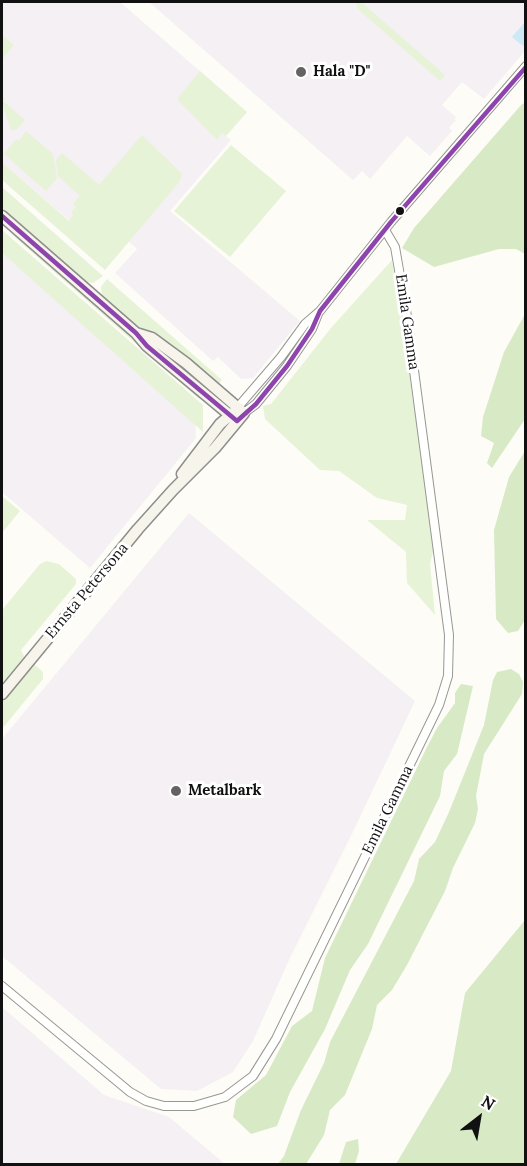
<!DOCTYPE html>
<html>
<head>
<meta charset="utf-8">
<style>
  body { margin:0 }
  #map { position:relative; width:527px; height:1166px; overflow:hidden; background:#fdfcf7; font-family:Lora,serif }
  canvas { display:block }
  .frame { position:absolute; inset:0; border:3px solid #111; pointer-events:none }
  .north { position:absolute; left:449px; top:1088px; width:60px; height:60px; -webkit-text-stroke:4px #fff; paint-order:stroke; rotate:31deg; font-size:16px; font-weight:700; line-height:24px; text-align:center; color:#111 }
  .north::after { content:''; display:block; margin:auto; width:21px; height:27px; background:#111; clip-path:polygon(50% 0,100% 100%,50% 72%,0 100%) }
</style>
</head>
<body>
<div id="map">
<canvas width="527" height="1166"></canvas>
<div class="frame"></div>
<div class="north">N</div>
</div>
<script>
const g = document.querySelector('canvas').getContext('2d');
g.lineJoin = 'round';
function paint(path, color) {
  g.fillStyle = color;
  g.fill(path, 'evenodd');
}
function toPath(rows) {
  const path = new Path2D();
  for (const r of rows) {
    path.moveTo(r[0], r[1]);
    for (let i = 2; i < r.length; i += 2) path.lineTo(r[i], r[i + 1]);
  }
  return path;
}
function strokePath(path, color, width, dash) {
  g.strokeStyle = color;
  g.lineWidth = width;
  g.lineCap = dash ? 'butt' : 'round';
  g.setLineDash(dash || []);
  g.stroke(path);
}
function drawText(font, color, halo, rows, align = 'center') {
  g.font = font + ' Lora,serif';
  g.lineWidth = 6;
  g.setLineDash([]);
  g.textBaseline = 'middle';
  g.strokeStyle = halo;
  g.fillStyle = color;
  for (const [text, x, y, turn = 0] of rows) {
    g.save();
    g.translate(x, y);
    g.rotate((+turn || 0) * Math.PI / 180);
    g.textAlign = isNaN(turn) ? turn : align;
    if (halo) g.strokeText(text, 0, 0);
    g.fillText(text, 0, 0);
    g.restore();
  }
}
paint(toPath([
  [2,2,120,2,247,112,226,136,231,140,170,211,300,321,253,378,241,379,218,357,213,361,115,273,137,249,120,234,104,251,2,162,2,60,14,45,2,34],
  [149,2,525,2,525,51,484,99,462,82,442,105,456,117,454,119,456,120,449,128,452,131,430,156,407,136,370,179,362,171,353,180],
  [2,253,195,418,196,438,90,568,2,492],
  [189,513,415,701,351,836,289,960,253,1041,233,1072,197,1091,161,1089,2,956,2,739],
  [2,1007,104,1095,169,1117,225,1164,2,1164]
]), '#f5f0f3');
paint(toPath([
  [355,2,361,2,445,75,440,81,358,9],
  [2,34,14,45,2,60],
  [200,71,247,112,226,136,222,133,217,140,177,99],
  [2,95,5,98,3,101,25,120,16,130,11,130,2,103],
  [26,131,53,154,57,178,46,191,4,154,16,139,19,141],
  [142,135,182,174,180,181,105,270,2,180,2,162,69,221,73,215,71,212,76,207,73,204,80,196,58,176,56,160,62,153,99,185],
  [231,145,286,191,230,257,174,211],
  [2,187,103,276,93,283,85,282,2,210],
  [2,230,203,405,203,432,2,253],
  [10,233,27,244,204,400,199,399],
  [392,260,435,544,430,564,435,615,407,583,406,552,367,520,405,520,407,505,377,498,339,471,320,470,265,419,263,406,271,404,331,328],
  [107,279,222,380,217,386,186,359,125,317,102,297,101,287],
  [2,496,20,511,2,533],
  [46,561,59,564,76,579,76,584,21,650,25,658,2,686,2,610,40,564],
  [33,663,43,672,43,679,2,729,2,701]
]), '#e7f3d7');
paint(toPath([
  [525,103,525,254,516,249,499,249,434,267,402,248,414,228,522,104],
  [525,314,525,419,492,468,487,463,494,443,481,436,483,417,504,352],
  [525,451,525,620,518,631,508,633,496,619,494,530,509,477],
  [511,669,519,674,523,682,522,694,484,754,476,796,478,809,475,823,453,868,445,891,407,965,392,990,377,1005,372,1029,345,1095,330,1110,324,1135,306,1164,278,1164,284,1156,301,1110,324,1063,330,1042,414,881,419,859,435,842,449,812,484,725,493,680,497,672],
  [461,684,473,686,457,754,444,771,440,796,368,944,350,970,325,1029,290,1092,277,1126,251,1134,233,1117,236,1100,266,1075,292,1026,312,1011,325,958,426,749,437,728,455,703,455,693],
  [525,920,525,1164,396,1164,451,1071,465,993],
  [358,1139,359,1151,355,1164,339,1164,346,1142]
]), '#d8eac5');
paint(toPath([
  [525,22,525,43,523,46,512,37]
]), '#cde8f7');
const street = toPath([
  [238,407,281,357,305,324,320,311,391,222,526,66],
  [244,413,256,404,287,366,312,329,318,314],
  [2,986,130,1092,146,1101,164,1106,194,1106,225,1097,253,1076,276,1039,439,705,448,676,449,635,406,310,395,247,385,230]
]);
const secondary = toPath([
  [2,216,136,333,147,346,237,421],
  [182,474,220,424,235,411],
  [2,694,138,529,173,490,215,448,244,413,186,363,152,338,136,333]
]);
strokePath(street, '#979795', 10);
strokePath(secondary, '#8e8d8b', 13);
strokePath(street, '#fffffe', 8);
strokePath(secondary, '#f6f4eb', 10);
strokePath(toPath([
  [2,216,136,333,147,346,237,421,256,404,287,366,312,329,320,311,391,222,526,67]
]), '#8e44ad', 4.5);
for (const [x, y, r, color] of [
  [301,72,6,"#646362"],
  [400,211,5,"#111"],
  [176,791,6,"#646362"]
]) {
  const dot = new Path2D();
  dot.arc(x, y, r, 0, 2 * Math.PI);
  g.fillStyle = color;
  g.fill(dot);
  strokePath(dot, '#fff', 2);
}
drawText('bold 15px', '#111', '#fff', [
  ["Hala \"D\"",313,72],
  ["Metalbark",188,791]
], 'left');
drawText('15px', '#111', '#fff', [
  ["Emila Gamma",407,322,82],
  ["Ernsta Petersona",87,591,-50],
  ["Emila Gamma",388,810,-64]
]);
</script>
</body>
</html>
